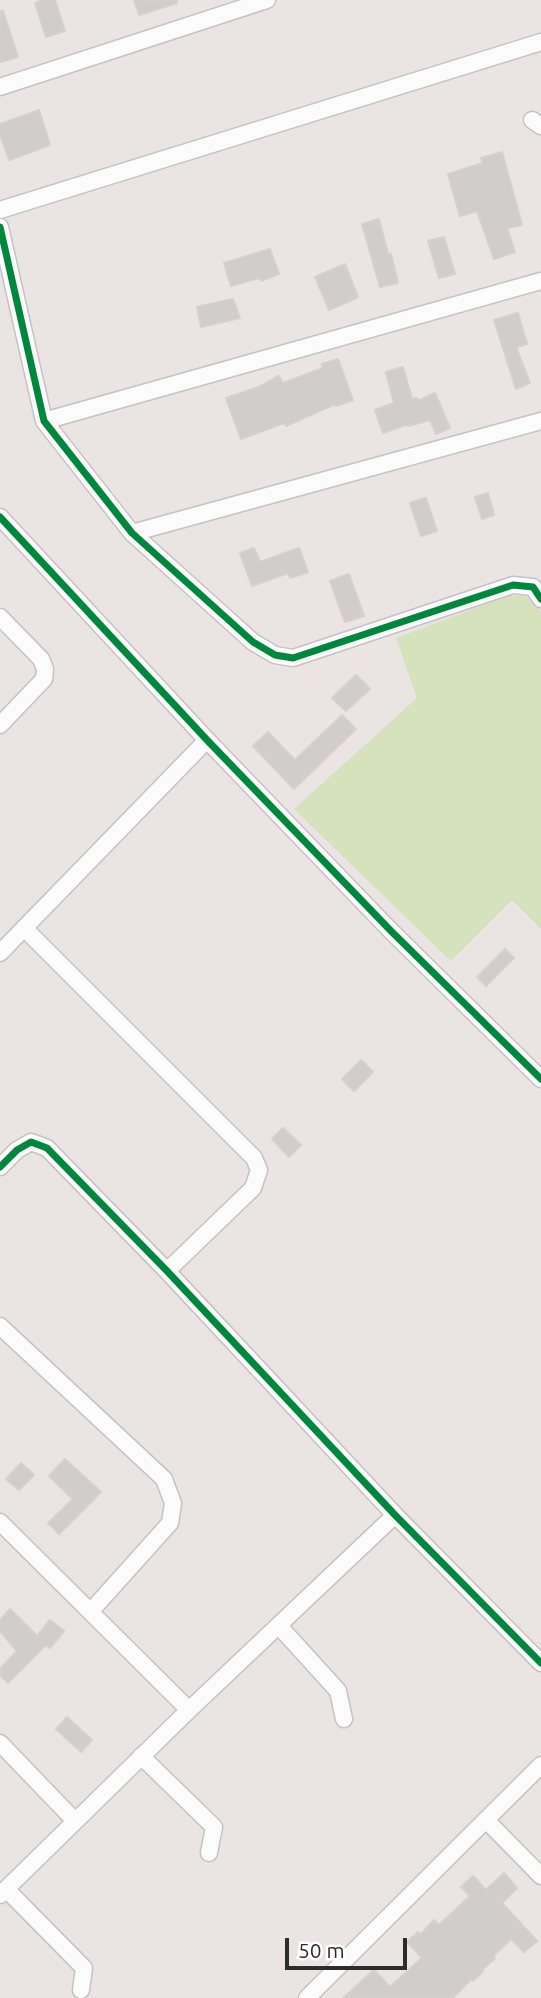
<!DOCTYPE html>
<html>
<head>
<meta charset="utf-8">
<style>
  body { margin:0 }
  #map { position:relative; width:541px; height:1998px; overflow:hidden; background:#eae4e2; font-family:Ubuntu,sans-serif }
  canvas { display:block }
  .scale { position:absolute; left:285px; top:1938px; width:122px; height:32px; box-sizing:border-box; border:4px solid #2c2c2c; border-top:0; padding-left:9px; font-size:21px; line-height:24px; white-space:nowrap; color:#2c2c2c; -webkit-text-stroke:5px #fff; paint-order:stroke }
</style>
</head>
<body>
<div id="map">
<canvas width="541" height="1998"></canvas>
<div class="scale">50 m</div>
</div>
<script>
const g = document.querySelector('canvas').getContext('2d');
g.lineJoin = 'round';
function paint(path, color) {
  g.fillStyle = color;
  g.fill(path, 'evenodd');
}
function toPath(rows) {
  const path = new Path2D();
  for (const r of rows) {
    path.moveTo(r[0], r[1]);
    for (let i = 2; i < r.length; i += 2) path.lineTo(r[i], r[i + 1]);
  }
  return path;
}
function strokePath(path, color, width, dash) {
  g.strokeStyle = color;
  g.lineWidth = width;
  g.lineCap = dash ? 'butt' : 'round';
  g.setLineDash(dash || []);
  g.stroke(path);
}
paint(toPath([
  [508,596,525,596,539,606,541,614,541,929,512,900,451,961,294,809,417,698,396,638]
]), '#d5e2bc');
const building = toPath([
  [43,0,55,0,65,31,46,37,35,3,43,0],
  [134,0,177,0,177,3,139,15,134,0],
  [0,11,3,11,18,57,0,62,0,11],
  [39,110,50,145,9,160,0,134,0,124,39,110],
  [502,152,522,225,507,228,515,252,494,259,477,211,460,216,448,174,483,163,481,158,502,152],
  [379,219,388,254,391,254,398,283,380,287,362,224,379,219],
  [444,237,455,274,439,278,428,241,444,237],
  [270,249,279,274,261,281,259,278,231,286,224,263,270,249],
  [345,264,358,297,329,310,315,277,345,264],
  [233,299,240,318,201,327,197,307,233,299],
  [518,313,527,344,516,347,530,383,516,389,494,320,518,313],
  [338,359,353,400,336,406,335,404,286,426,284,423,241,439,226,398,259,387,279,376,283,383,323,368,322,364,338,359],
  [403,367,412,399,417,398,418,401,435,393,450,428,436,434,430,420,408,426,408,424,383,433,375,410,394,403,386,372,403,367],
  [488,493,494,515,482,519,475,497,488,493],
  [426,498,437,531,421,536,410,503,426,498],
  [254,548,260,562,299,548,308,572,290,578,288,573,252,586,240,553,254,548],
  [349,574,364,616,345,622,330,581,349,574],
  [356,675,370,689,346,711,332,698,356,675],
  [342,715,356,729,294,789,253,746,268,732,295,760,342,715],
  [505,949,514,958,486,986,477,977,505,949],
  [361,1060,373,1072,354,1091,342,1079,361,1060],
  [283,1128,301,1145,289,1157,272,1139,283,1128],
  [65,1459,101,1492,59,1534,48,1523,73,1499,49,1476,65,1459],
  [21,1463,34,1475,19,1490,6,1479,21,1463],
  [10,1609,37,1636,50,1620,64,1631,50,1648,46,1645,8,1683,0,1675,0,1669,17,1651,0,1631,0,1620,10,1609],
  [67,1717,92,1740,81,1752,56,1729,67,1717],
  [504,1873,517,1888,502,1903,537,1941,524,1952,511,1939,493,1956,495,1958,482,1970,483,1971,473,1981,471,1979,453,1998,343,1998,374,1970,390,1987,422,1958,407,1942,418,1932,421,1934,434,1920,439,1925,470,1896,461,1887,473,1876,486,1890,504,1873]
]);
paint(building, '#d0cdcb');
strokePath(building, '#d5d0ce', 2);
const minor = toPath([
  [0,87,267,0],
  [532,120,541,126],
  [0,210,541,42],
  [0,227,44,421,132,533,253,642,275,655,293,658,513,585,533,587,541,599],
  [44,421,541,281],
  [0,517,207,740,391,931,541,1079],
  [132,533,541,421],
  [0,617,41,659,45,669,44,679,0,725],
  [24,928,254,1158,259,1170,253,1188,167,1271],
  [0,953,207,740],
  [0,1167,17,1150,31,1142,47,1148,167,1271,395,1515,541,1663],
  [0,1326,164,1479,173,1503,170,1523,91,1611],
  [0,1522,189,1710],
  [279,1626,338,1691,344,1719],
  [0,1743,75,1821],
  [141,1756,214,1827,209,1853],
  [486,1820,541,1876],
  [6,1889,84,1968,81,1990],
  [0,1895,189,1710,395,1515],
  [307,1998,541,1765]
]);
strokePath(minor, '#c4c2c3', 19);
strokePath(minor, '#fcfbfb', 16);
strokePath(toPath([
  [0,227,44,421,132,533,253,642,275,655,293,658,513,585,533,587,541,599],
  [0,517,207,740,391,931,541,1079],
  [0,1167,17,1150,31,1142,47,1148,167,1271,395,1515,541,1663]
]), '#00873e', 7);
</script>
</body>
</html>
